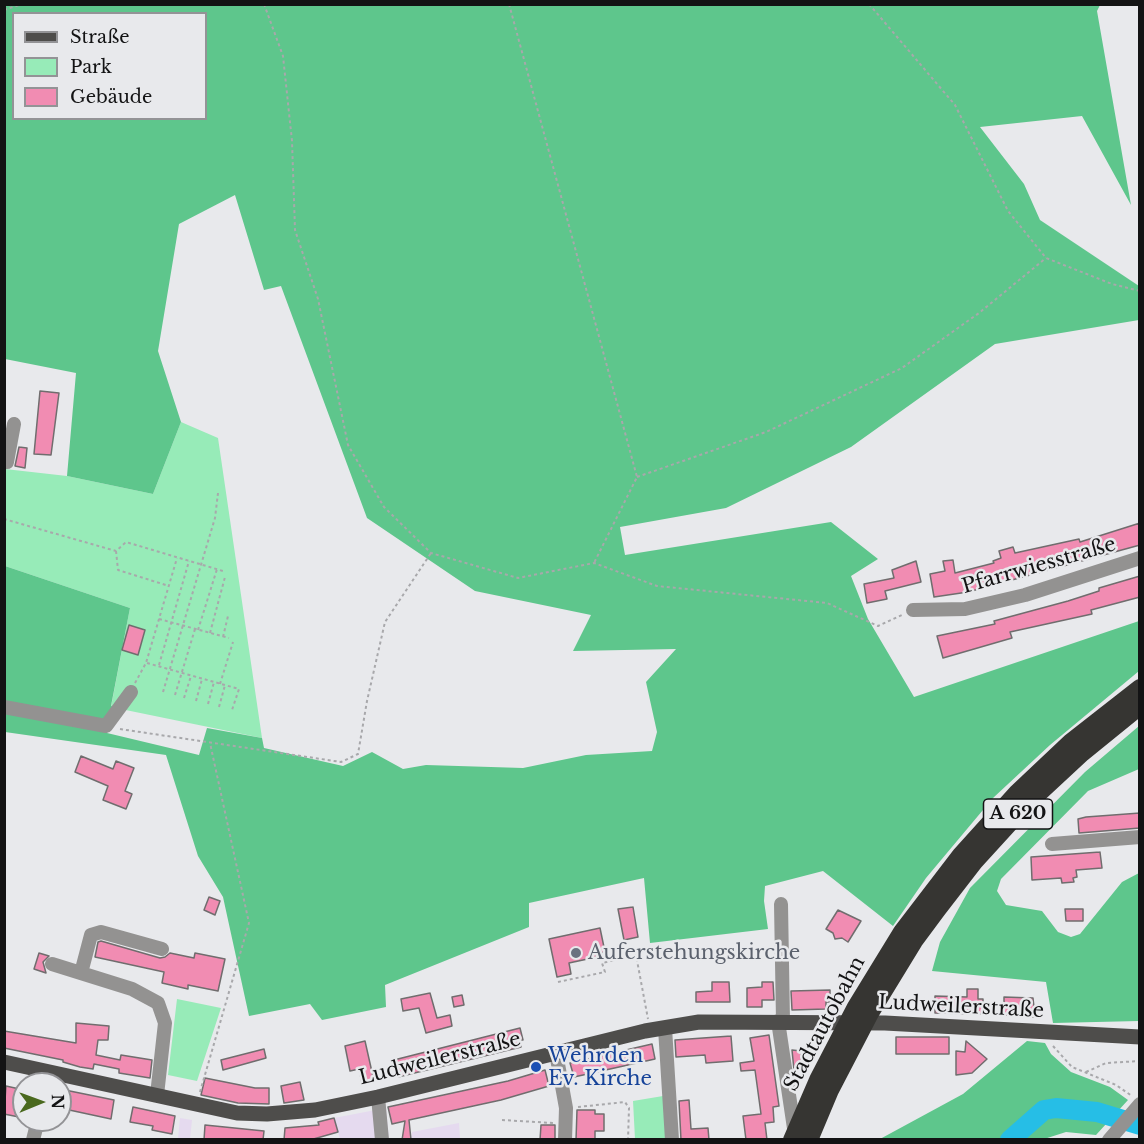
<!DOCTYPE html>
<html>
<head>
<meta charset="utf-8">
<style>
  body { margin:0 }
  #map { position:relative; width:1144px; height:1144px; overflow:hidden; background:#e8e9ec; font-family:"Libre Baskerville",serif }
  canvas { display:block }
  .frame { position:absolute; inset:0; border:6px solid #131314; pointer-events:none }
  .legend { position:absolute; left:12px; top:12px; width:195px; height:108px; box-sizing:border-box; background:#e8e9ec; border:2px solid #939396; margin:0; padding:8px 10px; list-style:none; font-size:18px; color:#131314 }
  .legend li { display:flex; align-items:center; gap:12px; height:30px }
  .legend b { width:30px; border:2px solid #939396 }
  .north { position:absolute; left:12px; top:1072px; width:60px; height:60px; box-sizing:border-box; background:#e8e9ec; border:2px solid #939396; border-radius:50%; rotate:89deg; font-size:16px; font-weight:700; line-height:24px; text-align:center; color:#131314 }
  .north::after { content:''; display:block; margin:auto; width:21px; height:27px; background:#4a691e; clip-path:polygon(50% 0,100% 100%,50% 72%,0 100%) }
</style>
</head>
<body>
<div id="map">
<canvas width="1144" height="1144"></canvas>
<div class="frame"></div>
<ul class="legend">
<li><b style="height:8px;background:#4e4d4b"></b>Straße</li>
<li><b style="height:16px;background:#97ebb8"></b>Park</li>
<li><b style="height:16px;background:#f18cb2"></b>Gebäude</li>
</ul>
<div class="north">N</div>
</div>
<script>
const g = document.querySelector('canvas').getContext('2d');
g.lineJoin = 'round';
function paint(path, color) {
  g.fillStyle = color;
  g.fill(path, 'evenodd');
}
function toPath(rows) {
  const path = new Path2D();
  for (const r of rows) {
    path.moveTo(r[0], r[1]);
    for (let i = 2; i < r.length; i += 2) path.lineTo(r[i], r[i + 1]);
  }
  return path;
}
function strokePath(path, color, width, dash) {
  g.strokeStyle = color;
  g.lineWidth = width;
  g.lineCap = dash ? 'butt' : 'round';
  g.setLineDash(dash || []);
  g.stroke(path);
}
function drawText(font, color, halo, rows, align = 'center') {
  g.font = font + ' "Libre Baskerville",serif';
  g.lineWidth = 5;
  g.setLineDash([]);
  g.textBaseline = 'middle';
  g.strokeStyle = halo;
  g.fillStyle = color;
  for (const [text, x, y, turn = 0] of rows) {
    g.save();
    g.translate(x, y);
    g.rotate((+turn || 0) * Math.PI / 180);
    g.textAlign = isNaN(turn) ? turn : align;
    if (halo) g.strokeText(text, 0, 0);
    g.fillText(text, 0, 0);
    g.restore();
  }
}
paint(toPath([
  [386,1108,389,1139,340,1139,334,1118],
  [180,1118,192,1120,190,1139,178,1139],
  [459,1123,460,1139,411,1139,412,1132]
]), '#e5daef');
paint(toPath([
  [181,422,218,438,262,738,111,707,130,608,5,566,5,469,67,476,153,494],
  [177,999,221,1008,197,1081,168,1075],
  [663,1096,666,1139,635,1139,633,1101]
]), '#97ebb8');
paint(toPath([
  [5,5,1100,5,1097,11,1131,205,1082,116,980,127,1024,184,1040,220,1139,286,1139,320,995,344,851,447,726,508,620,527,625,555,831,522,878,559,851,576,868,619,914,697,1139,621,1139,671,1050,745,993,798,926,878,893,926,823,871,765,886,764,901,768,929,650,943,644,878,529,903,529,927,385,985,386,1007,322,1020,310,1004,249,1016,223,897,198,856,166,755,5,732,5,566,130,608,111,706,121,710,107,733,199,755,207,728,262,738,264,748,343,766,372,752,403,769,426,765,523,768,586,755,652,751,657,732,646,682,676,649,573,651,591,615,475,591,367,518,281,286,264,290,235,195,179,224,158,351,181,422,153,494,67,476,76,373,5,359],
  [14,14,206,14,206,118,14,118],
  [1139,726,1139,769,1088,791,1001,879,997,891,1006,905,1042,911,1058,932,1071,937,1080,934,1122,882,1139,873,1139,1021,1053,1023,1046,982,932,971,940,942,970,888,1085,772],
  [1027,1041,1045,1043,1051,1054,1071,1072,1110,1087,1128,1100,1096,1135,1066,1132,1041,1140,880,1139,963,1094]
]), '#5ec68c');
strokePath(toPath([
  [1010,1140,1044,1110,1056,1108,1097,1112,1140,1125]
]), '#26bee6', 20);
const building = toPath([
  [40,391,59,393,51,455,34,454,40,391],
  [19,447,27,448,25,468,15,466,19,447],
  [1140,523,1140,545,968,592,934,597,930,574,945,571,943,561,953,560,955,573,994,563,993,561,1001,558,999,551,1013,547,1015,553,1079,539,1080,542,1140,523],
  [916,561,921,582,885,591,887,599,867,603,864,584,894,578,892,570,916,561],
  [1140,576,1140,597,1091,610,1092,614,1010,632,1012,638,943,658,937,636,995,624,994,621,1068,601,1099,591,1099,588,1140,576],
  [129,625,145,630,138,655,122,650,129,625],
  [81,756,113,769,116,761,134,768,125,791,132,794,126,809,103,800,108,786,75,772,81,756],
  [1140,813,1140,828,1079,833,1078,819,1086,817,1140,813],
  [1100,852,1102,868,1076,870,1077,877,1073,878,1074,882,1062,883,1061,878,1032,880,1031,857,1100,852],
  [209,897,220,901,215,915,204,910,209,897],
  [633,907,638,937,624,940,618,909,633,907],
  [1065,909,1083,909,1083,921,1066,921,1065,909],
  [838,910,861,921,848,942,842,938,835,939,833,933,826,929,838,910],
  [600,928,605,952,596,954,597,957,569,963,571,974,557,977,549,939,600,928],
  [101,941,160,958,165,957,170,953,194,958,195,953,225,959,218,991,188,985,188,989,162,983,164,972,95,957,98,942,101,941],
  [39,953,49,956,43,962,46,973,34,969,39,953],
  [712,982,729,982,730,1002,696,1002,696,992,712,991,712,982],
  [762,982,773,982,774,1000,762,1000,762,1007,747,1007,747,988,762,987,762,982],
  [967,989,978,989,978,999,983,999,983,1014,935,1013,935,996,967,997,967,989],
  [830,990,830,1002,826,1002,826,1009,792,1010,791,991,830,990],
  [430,993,437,1018,450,1015,452,1026,426,1033,419,1008,403,1011,401,999,430,993],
  [462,995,464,1005,454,1007,452,997,462,995],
  [1004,997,1033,998,1035,1017,1004,1015,1004,997],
  [76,1023,109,1026,108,1040,98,1040,96,1055,120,1060,121,1055,152,1060,150,1078,119,1073,119,1069,94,1064,93,1069,80,1067,63,1062,63,1060,4,1048,4,1031,76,1043,76,1023],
  [520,1028,523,1040,519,1040,521,1047,398,1077,394,1060,520,1028],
  [769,1035,779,1106,773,1107,774,1122,765,1123,767,1140,746,1140,743,1116,761,1114,755,1070,741,1071,740,1063,754,1061,750,1038,769,1035],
  [731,1036,733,1061,706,1063,705,1055,676,1057,675,1040,731,1036],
  [896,1037,949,1037,949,1054,896,1054,896,1037],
  [365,1041,374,1081,362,1083,359,1069,350,1071,345,1046,365,1041],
  [966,1041,987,1059,972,1073,956,1075,956,1051,965,1052,966,1041],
  [652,1044,655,1059,574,1077,570,1063,652,1044],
  [264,1049,266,1058,223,1070,221,1060,264,1049],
  [792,1050,801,1051,802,1070,794,1070,792,1050],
  [545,1070,549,1086,501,1100,409,1120,411,1140,402,1140,405,1121,392,1124,388,1107,508,1081,545,1070],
  [205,1078,255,1088,269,1088,269,1104,238,1103,201,1095,205,1078],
  [300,1082,304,1100,284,1103,281,1086,300,1082],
  [6,1086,24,1090,24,1118,4,1114,6,1086],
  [60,1089,114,1100,111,1119,60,1108,60,1089],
  [689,1100,691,1129,708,1128,709,1140,681,1140,679,1101,689,1100],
  [133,1107,175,1116,172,1134,152,1130,153,1126,130,1122,133,1107],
  [577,1110,595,1110,595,1114,604,1114,604,1131,595,1131,595,1140,576,1140,577,1110],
  [334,1118,338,1132,310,1140,284,1140,285,1128,319,1125,318,1122,334,1118],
  [205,1125,264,1131,263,1140,204,1140,205,1125],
  [541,1125,555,1125,555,1140,540,1140,541,1125]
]);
paint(building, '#f18cb2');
strokePath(building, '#706d6e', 1.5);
strokePath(toPath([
  [264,4,283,56,292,141,295,230,318,299,348,445,384,507,431,553,518,578,594,563,657,586,827,603,878,626,902,615],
  [509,4,637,477,594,563],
  [869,4,955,105,1008,211,1046,258,1112,284,1140,291],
  [4,10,22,4],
  [637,477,766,432,902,368,979,313,1046,258],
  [4,519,116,551,126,542,223,571],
  [116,551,118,570,169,586],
  [159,619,229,638],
  [198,630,217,569],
  [210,633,225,577],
  [223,637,228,616],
  [147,663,239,689,232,710],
  [159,665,189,561],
  [135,683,146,663,177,558],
  [220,684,233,642],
  [163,692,215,518,218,493],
  [175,695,195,629],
  [184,698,191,676],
  [196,701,202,679],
  [208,704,214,682],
  [219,707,225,685],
  [120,729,341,762,358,754,367,701,385,622,431,553],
  [558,982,605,972,602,963,636,955,648,1019],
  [1053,1046,1072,1067,1116,1085,1132,1096],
  [1086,1072,1106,1063,1140,1061],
  [200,1092,249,923,210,743],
  [578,1107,625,1102,629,1108,628,1140],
  [502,1120,553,1123]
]), '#a8a8ab', 2, [3, 3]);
strokePath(toPath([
  [4,462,7,462,14,424],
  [913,610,965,609,1025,595,1140,558],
  [4,707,106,726,131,692],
  [1052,844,1140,837],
  [781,904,783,1021],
  [52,964,132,989,158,1003,165,1023,157,1095],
  [81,973,91,935,101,932,162,949],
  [778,1021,795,1135],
  [665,1028,672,1140],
  [556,1053,566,1108,565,1140],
  [378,1097,382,1140],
  [33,1140,38,1120],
  [1109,1140,1140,1104]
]), '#939291', 14);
strokePath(toPath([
  [4,1062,237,1113,267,1114,315,1110,378,1097,645,1031,699,1022,885,1023,1140,1037]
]), '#4e4d4b', 15);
strokePath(toPath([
  [792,1140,818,1080,856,1007,902,932,961,855,1017,793,1071,742,1140,688],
  [809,1140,830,1090,870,1013,914,941,937,910,974,862,1026,805,1082,753,1140,706]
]), '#363532', 18);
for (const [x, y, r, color] of [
  [576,953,6,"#6b7280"],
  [536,1067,6,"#1a4fb4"]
]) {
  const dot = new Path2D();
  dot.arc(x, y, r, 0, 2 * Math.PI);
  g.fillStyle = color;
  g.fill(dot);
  strokePath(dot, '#e8e9ec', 2);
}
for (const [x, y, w] of [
  [1018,814,69]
]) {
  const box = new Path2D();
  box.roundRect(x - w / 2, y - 15, w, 30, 4.5);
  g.fillStyle = '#e8e9ec';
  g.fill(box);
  strokePath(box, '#131314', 1.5);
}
drawText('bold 18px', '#131314', null, [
  ["A 620",1018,814]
]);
drawText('20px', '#131314', '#e8e9ec', [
  ["Pfarrwiesstraße",1039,566,-16],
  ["Ludweilerstraße",961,1007,3],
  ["Stadtautobahn",825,1024,-62],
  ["Ludweilerstraße",440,1059,-14]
]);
drawText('20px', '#5b616d', '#e8e9ec', [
  ["Auferstehungskirche",588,953]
], 'left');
drawText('20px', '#164399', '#e8e9ec', [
  ["Wehrden",548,1056],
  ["Ev. Kirche",548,1079]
], 'left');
</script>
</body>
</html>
